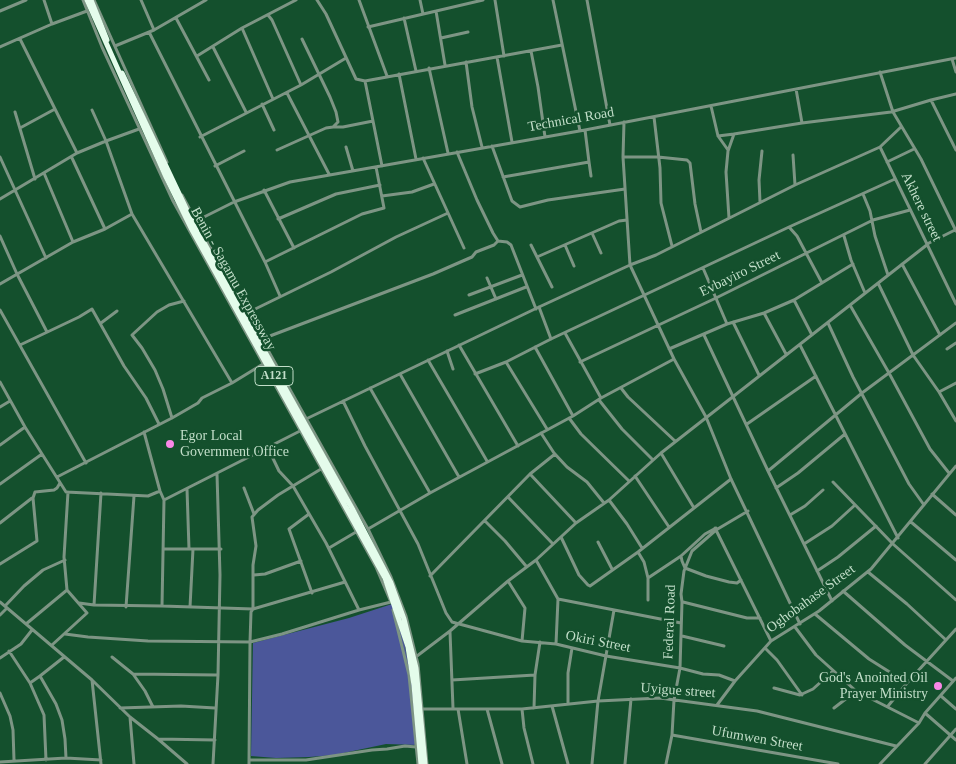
<!DOCTYPE html>
<html>
<head>
<meta charset="utf-8">
<style>
  body { margin:0 }
  canvas { display:block; background:#14502d }
</style>
</head>
<body>
<canvas width="956" height="764"></canvas>
<script>
const g = document.querySelector('canvas').getContext('2d');
g.lineJoin = 'round';
function paint(path, color) {
  g.fillStyle = color;
  g.fill(path, 'evenodd');
}
function toPath(rows) {
  const path = new Path2D();
  for (const r of rows) {
    path.moveTo(r[0], r[1]);
    for (let i = 2; i < r.length; i += 2) path.lineTo(r[i], r[i + 1]);
  }
  return path;
}
function strokePath(path, color, width, dash) {
  g.strokeStyle = color;
  g.lineWidth = width;
  g.lineCap = dash ? 'butt' : 'round';
  g.setLineDash(dash || []);
  g.stroke(path);
}
function drawText(font, color, halo, rows, align = 'center') {
  g.font = font + ' Georgia,serif';
  g.lineWidth = 5;
  g.setLineDash([]);
  g.textBaseline = 'middle';
  g.strokeStyle = halo;
  g.fillStyle = color;
  for (const [text, x, y, turn = 0] of rows) {
    g.save();
    g.translate(x, y);
    g.rotate((+turn || 0) * Math.PI / 180);
    g.textAlign = isNaN(turn) ? turn : align;
    if (halo) g.strokeText(text, 0, 0);
    g.fillText(text, 0, 0);
    g.restore();
  }
}
paint(toPath([
  [392,604,405,646,415,700,418,745,386,744,334,755,309,757,276,758,251,756,253,643,349,618]
]), '#4b579a');
strokePath(toPath([
  [44,0,52,24],
  [83,0,102,47,173,201,376,567,390,600],
  [94,0,167,162],
  [141,0,154,30],
  [317,0,326,14,356,79,365,81,562,45],
  [359,0,387,76],
  [420,0,423,14],
  [495,0,504,56],
  [553,0,580,131],
  [587,0,610,125],
  [0,11,26,0],
  [436,11,445,65],
  [268,15,272,20,301,85],
  [176,18,209,80],
  [404,18,416,71],
  [368,27,483,0],
  [242,28,273,99],
  [149,32,265,262,280,296],
  [441,38,468,32],
  [20,39,77,153],
  [115,46,154,30,206,0],
  [0,47,52,24,87,11],
  [213,47,246,112],
  [531,51,538,87,545,137],
  [197,56,242,28,296,0],
  [497,57,512,142],
  [952,59,956,72],
  [466,62,472,107,482,147],
  [429,68,448,153],
  [880,72,893,112,921,159,956,231],
  [399,74,416,159],
  [365,81,382,166],
  [796,89,802,123],
  [287,93,329,174],
  [931,100,956,150],
  [262,104,274,130],
  [711,106,718,136],
  [92,110,106,141,132,214,232,383],
  [15,112,35,179],
  [654,117,660,168,661,203,672,246],
  [624,122,623,157,630,265,674,359],
  [334,127,343,127,373,121],
  [20,128,55,109],
  [200,137,301,85,346,58],
  [492,146,512,201,520,207,548,200,625,189],
  [346,147,353,171],
  [880,147,956,304],
  [277,150,326,128,333,127,338,122,336,112,330,97,302,39],
  [728,150,718,136,734,134],
  [457,152,477,200,493,233,498,241,507,242,511,245,536,309],
  [793,155,795,185],
  [0,157,46,258],
  [623,157,658,157,687,160,690,163,695,204,701,232],
  [72,158,105,229],
  [423,158,464,248],
  [589,162,591,176],
  [887,162,914,149],
  [215,166,244,151],
  [44,173,73,242],
  [503,177,589,162,585,130],
  [264,190,294,248],
  [863,194,870,211,875,236,888,275],
  [182,195,208,243,368,529,391,577,406,616,418,664,427,764],
  [382,196,412,192,434,184],
  [0,199,77,153,106,141,139,129],
  [760,202,759,180,762,151],
  [729,218,726,172,728,151,734,134,802,123,891,112,931,100,956,94],
  [278,219,336,194,380,185],
  [196,221,234,202,290,182,585,130,956,58],
  [789,227,797,236,822,283],
  [592,233,601,253],
  [0,236,17,274,47,332],
  [844,236,851,260,865,293],
  [927,244,955,230],
  [531,245,552,287],
  [565,245,574,266],
  [537,257,619,221,627,220],
  [265,262,362,214,384,208,376,167],
  [902,264,940,335],
  [703,268,727,324],
  [487,278,496,299],
  [878,283,913,355,939,392,956,421],
  [0,284,73,242,105,229,132,214],
  [469,295,522,275],
  [794,300,812,335],
  [850,305,889,373,930,449,949,473],
  [539,307,551,339],
  [0,310,86,463],
  [247,313,331,272,396,237,448,213],
  [764,313,786,354],
  [455,315,526,287],
  [733,322,759,375],
  [101,323,117,311],
  [828,323,853,377,909,484,924,505],
  [565,333,601,398],
  [704,335,768,471,832,601],
  [262,339,433,274,472,257,476,252,494,245,498,241],
  [20,345,79,317,92,309,124,366,146,398,159,424],
  [459,345,518,446],
  [800,345,898,538],
  [535,347,573,416],
  [669,349,727,324,764,313,794,300,853,264],
  [947,349,956,343],
  [447,351,453,369],
  [428,360,487,461],
  [506,362,547,429],
  [580,362,716,298,873,220,910,210],
  [400,374,459,477],
  [475,374,506,362,551,339,789,227,895,179],
  [0,382,25,427,66,492,148,496,160,491],
  [370,388,430,493],
  [621,388,628,397,675,441],
  [939,392,956,383],
  [599,400,622,429,653,460],
  [343,401,365,446,418,544,446,613,452,622,522,641,556,644,606,656,680,668,703,674,719,675,735,681],
  [0,407,10,401],
  [172,418,163,389,155,370,142,348,132,335,157,312,169,305,184,301],
  [569,418,581,434,629,481],
  [306,419,539,307,630,265,656,255,795,185,880,147,901,127],
  [747,424,816,376],
  [541,433,554,453,567,467,587,482,604,503],
  [0,445,25,427],
  [268,448,279,471,293,486,326,543,359,610],
  [661,453,694,508],
  [768,471,862,393,956,323],
  [530,474,576,523],
  [635,476,669,527],
  [57,477,172,418,198,403,202,398,232,383,263,364],
  [833,482,893,544,956,600],
  [0,484,42,454],
  [244,488,254,514],
  [776,488,798,473,845,434],
  [187,489,189,549],
  [932,494,956,515],
  [508,497,553,544],
  [164,500,300,431],
  [609,500,627,524,642,548],
  [309,514,289,529,312,593],
  [790,515,805,506,823,490],
  [485,521,505,541,526,566],
  [911,522,956,560],
  [0,523,32,498],
  [715,528,771,641],
  [368,529,430,493,573,416,601,398,674,359,706,417,731,479,800,624],
  [561,537,579,575,588,585,590,586,638,552,731,479],
  [598,542,612,569],
  [804,544,832,526,855,505],
  [329,548,356,532],
  [163,549,221,549],
  [638,552,644,562,648,578,648,600],
  [681,556,682,561,685,568,706,576,729,582,737,583,741,580],
  [536,560,558,599,556,644],
  [0,564,37,541,33,498,35,492,54,490,57,488,60,483],
  [817,571,838,557,876,526],
  [868,572,907,604,946,640],
  [254,575,265,574,301,561],
  [430,576,530,474,555,454],
  [648,578,681,556,705,534,716,528],
  [508,581,525,608,522,641],
  [843,591,905,645,953,681],
  [558,599,681,623],
  [0,602,92,680,130,717,158,739,187,764],
  [683,602,747,618,760,618],
  [79,603,94,605,101,493],
  [94,605,162,606,164,500,160,491,144,432],
  [5,606,24,586,43,570,65,560],
  [162,606,253,609,345,582],
  [126,607,134,496],
  [190,607,193,549],
  [393,610,409,675,418,764],
  [815,614,869,659,907,683],
  [0,615,7,608],
  [26,624,67,590,64,557,68,492],
  [795,627,816,655,856,691,919,723],
  [450,632,453,708],
  [65,634,88,637,148,641,250,642,282,634,359,610,391,602],
  [682,636,724,646],
  [52,645,87,613,67,590],
  [765,648,777,660,802,695],
  [9,651,30,683,44,715,46,760],
  [417,656,450,631,508,581,536,560,576,523,609,500,661,453,928,244],
  [112,657,133,674,145,691,153,707],
  [0,658,21,644,32,630],
  [133,674,217,675],
  [40,676,64,657],
  [92,680,101,764],
  [452,680,535,675],
  [30,683,40,676,56,704,62,720,65,739,66,758],
  [774,688,800,695,813,689,833,671],
  [0,693,10,716,13,730,14,760],
  [941,696,956,709],
  [568,704,568,673,572,648],
  [717,705,735,681,771,641,819,611,871,569,956,466],
  [552,706,568,764],
  [888,706,907,683,956,629],
  [120,708,181,706,215,708],
  [534,708,535,675,540,642],
  [834,708,856,691],
  [423,709,522,709,598,701,660,698,757,711,896,746],
  [458,709,467,764],
  [487,709,502,764],
  [522,709,524,728,533,764],
  [925,713,956,740],
  [130,717,134,764],
  [672,735,838,764],
  [158,739,215,740],
  [250,760,306,760,372,750,387,749,405,746,416,747],
  [0,762,66,758,101,760],
  [213,764,218,675,220,575,217,474],
  [249,764,250,642,251,612,253,609,253,565,256,546,252,517,258,510,278,495,321,469],
  [592,764,598,701,614,610],
  [625,764,631,699],
  [666,764,672,735,674,700,680,668,682,602,681,594,684,571,692,551,716,530,748,511],
  [880,764,919,723,925,713,956,678],
  [925,764,956,729]
]), '#7d9584', 3);
strokePath(toPath([
  [87,0,166,177,191,228,385,578,408,647,414,685,421,764],
  [91,0,107,40],
  [122,73,193,223,352,508,391,583,404,619,416,668,425,764]
]), '#e4fceb', 5);
for (const [x, y, r, color] of [
  [170,444,5,"#fa87e7"],
  [938,686,5,"#fa87e7"]
]) {
  const dot = new Path2D();
  dot.arc(x, y, r, 0, 2 * Math.PI);
  g.fillStyle = color;
  g.fill(dot);
  strokePath(dot, '#14502d', 2);
}
for (const [x, y, w] of [
  [274,376,38]
]) {
  const box = new Path2D();
  box.roundRect(x - w / 2, y - 9.5, w, 19, 4);
  g.fillStyle = '#14502d';
  g.fill(box);
  strokePath(box, '#c2dec9', 1);
}
drawText('bold 12px', '#c2dec9', null, [
  ["A121",274,376]
]);
drawText('14px', '#c2dec9', '#14502d', [
  ["Technical Road",571,120,-10],
  ["Akhere street",921,207,64],
  ["Evbayiro Street",740,274,-26],
  ["Benin - Sagamu Expressway",233,279,61],
  ["Oghobahase Street",811,599,-36],
  ["Federal Road",670,622,-88],
  ["Okiri Street",598,642,11],
  ["Uyigue street",678,691,4],
  ["Ufumwen Street",757,739,10]
]);
drawText('14px', '#c2dec9', '#14502d', [
  ["Egor Local",180,436],
  ["Government Office",180,452],
  ["God's Anointed Oil",928,678,"right"],
  ["Prayer Ministry",928,694,"right"]
], 'left');
</script>
</body>
</html>
